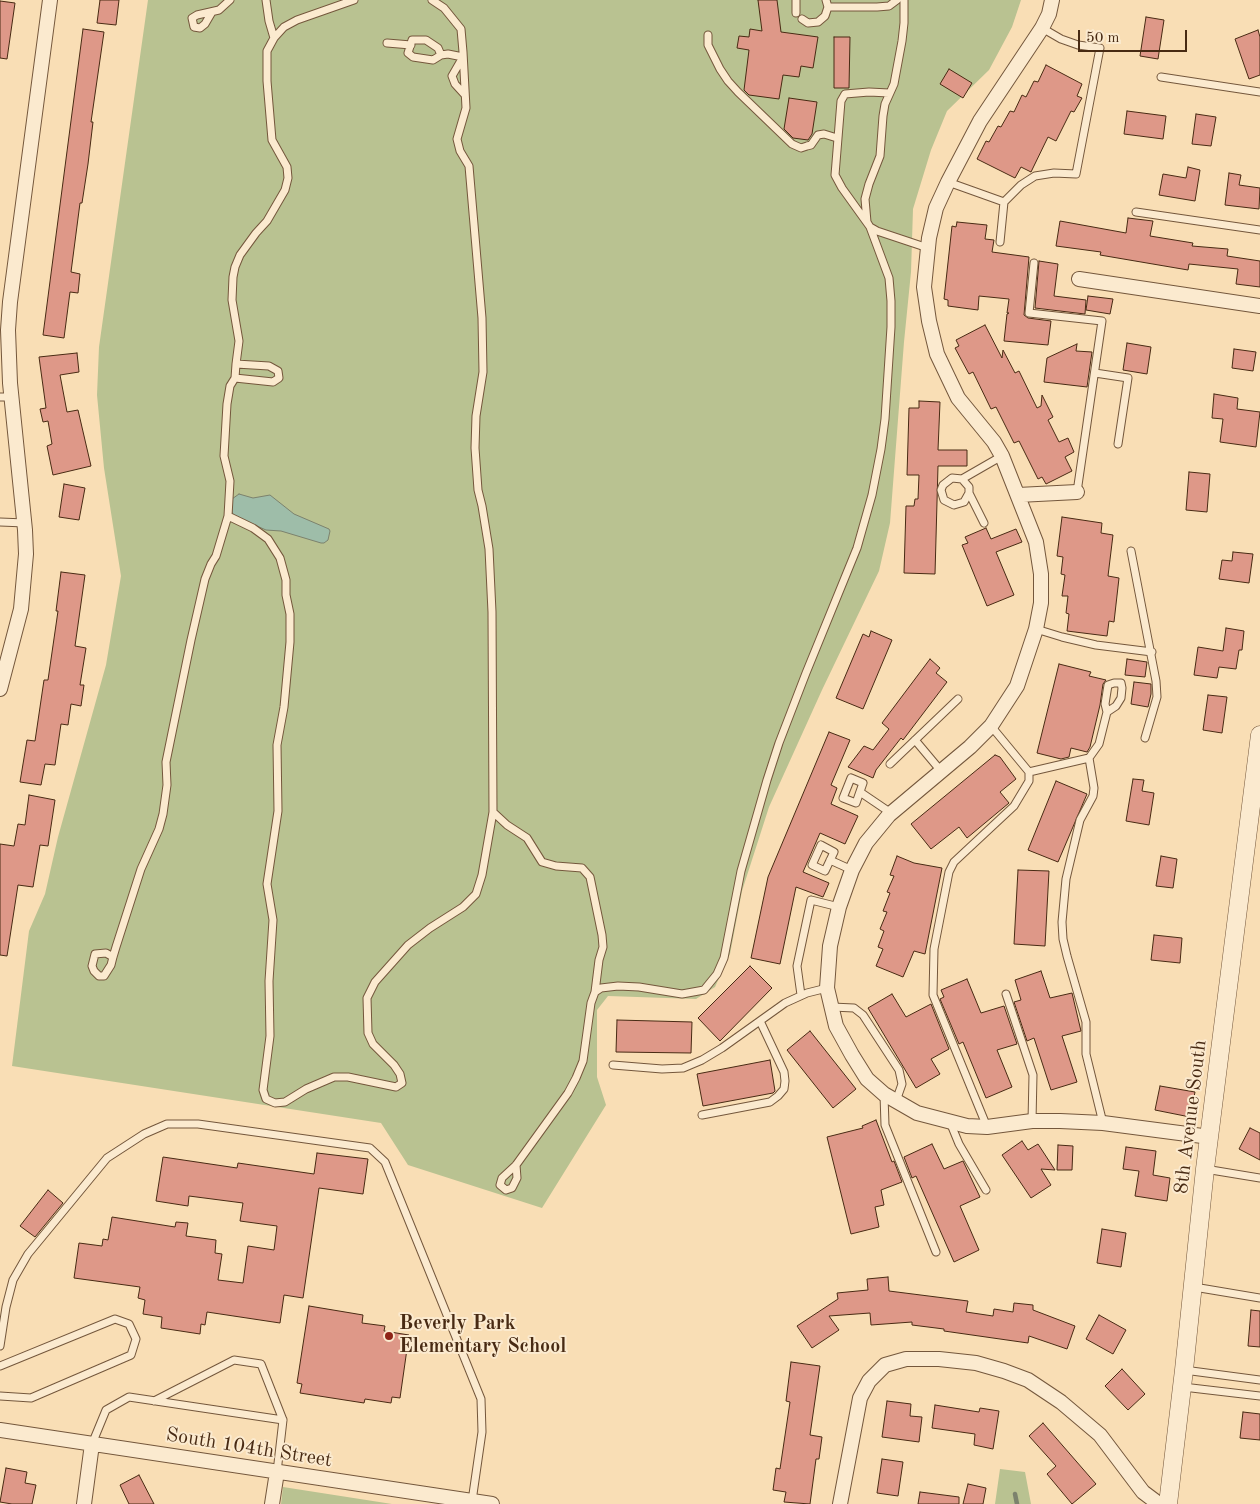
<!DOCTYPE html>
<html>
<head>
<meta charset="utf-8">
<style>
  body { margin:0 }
  #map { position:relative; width:1260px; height:1504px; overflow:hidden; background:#f9deb5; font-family:"Old Standard TT",serif }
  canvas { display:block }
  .scale { position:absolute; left:1078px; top:30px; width:109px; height:22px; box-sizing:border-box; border:2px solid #482a13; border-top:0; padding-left:6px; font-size:15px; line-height:18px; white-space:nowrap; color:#482a13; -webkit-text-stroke:4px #fbeacf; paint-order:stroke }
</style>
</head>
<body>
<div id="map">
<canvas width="1260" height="1504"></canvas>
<div class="scale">50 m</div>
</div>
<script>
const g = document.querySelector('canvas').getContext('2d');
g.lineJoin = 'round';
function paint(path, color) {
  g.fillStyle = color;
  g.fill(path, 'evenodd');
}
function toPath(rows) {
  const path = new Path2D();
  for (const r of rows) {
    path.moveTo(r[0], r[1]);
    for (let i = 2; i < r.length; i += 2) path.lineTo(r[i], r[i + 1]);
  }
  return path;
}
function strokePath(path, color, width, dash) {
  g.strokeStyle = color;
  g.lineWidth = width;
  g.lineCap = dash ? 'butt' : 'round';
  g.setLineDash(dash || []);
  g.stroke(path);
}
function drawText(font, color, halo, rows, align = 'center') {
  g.font = font + ' "Old Standard TT",serif';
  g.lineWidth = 4;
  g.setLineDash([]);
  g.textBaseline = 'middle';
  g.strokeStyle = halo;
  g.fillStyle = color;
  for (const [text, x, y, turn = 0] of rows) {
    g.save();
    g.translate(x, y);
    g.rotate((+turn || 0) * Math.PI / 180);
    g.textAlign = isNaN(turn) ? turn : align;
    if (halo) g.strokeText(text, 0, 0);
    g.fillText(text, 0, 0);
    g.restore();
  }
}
paint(toPath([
  [148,0,1021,0,1012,27,989,70,947,111,931,150,913,209,911,272,904,342,890,523,879,571,822,690,769,807,742,891,730,954,715,987,696,999,608,996,597,1010,597,1077,606,1105,542,1208,408,1165,381,1123,12,1066,29,931,45,894,58,837,106,665,121,576,104,468,97,395,99,347],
  [1000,1469,1025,1472,1031,1504,995,1504],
  [283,1487,392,1504,281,1504]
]), '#b9c291');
const water = toPath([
  [239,494,253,498,270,495,294,514,329,529,330,531,328,540,324,543,321,543,281,531,266,530,234,516,232,512,231,503,232,499,239,494]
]);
paint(water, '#9ebda9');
strokePath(water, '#7c826d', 1);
strokePath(toPath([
  [1015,1494,1017,1504]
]), '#7c826d', 4.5);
const building = toPath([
  [100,0,119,0,116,25,97,23,100,0],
  [758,0,777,0,781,32,818,37,813,68,801,66,799,77,783,75,779,99,749,95,744,90,749,50,737,48,739,36,749,37,750,29,762,31,758,0],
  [0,1,15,3,7,59,0,58,0,1],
  [1146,17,1164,20,1158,59,1140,56,1146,17],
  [83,29,104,32,91,122,93,122,88,164,82,203,80,203,71,272,80,274,78,293,70,292,64,338,43,335,83,29],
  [1258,30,1260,37,1260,75,1249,79,1235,39,1258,30],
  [834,37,850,37,849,88,834,88,834,37],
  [1046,65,1082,84,1077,96,1082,98,1074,112,1071,111,1056,141,1048,137,1031,172,1021,167,1015,178,977,159,986,141,989,142,998,126,1001,127,1010,111,1014,112,1022,95,1026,97,1034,81,1038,82,1046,65],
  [949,69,972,83,963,98,940,84,949,69],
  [789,98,817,102,812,134,808,140,793,138,784,129,789,98],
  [1127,111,1166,116,1163,139,1124,134,1127,111],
  [1196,114,1216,117,1211,146,1192,144,1196,114],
  [1188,167,1200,170,1195,201,1159,195,1163,174,1186,178,1188,167],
  [1229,173,1241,175,1239,185,1260,188,1259,209,1225,205,1229,173],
  [1128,218,1153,221,1150,236,1193,243,1192,246,1228,249,1227,256,1260,261,1260,287,1236,284,1238,269,1189,264,1188,270,1100,255,1101,252,1056,246,1060,221,1126,233,1128,218],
  [957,222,987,225,985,239,994,240,992,252,1029,257,1024,315,1028,318,1051,321,1048,345,1004,341,1007,314,1009,313,1007,313,1009,299,979,296,978,310,948,306,948,300,944,299,952,226,956,227,957,222],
  [1039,261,1058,264,1054,296,1086,300,1085,314,1035,308,1039,261],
  [1088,296,1113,299,1110,314,1086,310,1088,296],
  [985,325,1002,358,1003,350,1015,373,1019,371,1037,408,1041,406,1042,395,1053,417,1048,420,1059,442,1068,438,1074,452,1065,457,1072,471,1046,484,1042,477,1038,479,1019,441,1014,443,996,407,991,409,973,372,969,374,955,348,959,346,956,340,985,325],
  [1127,343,1151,347,1147,374,1123,370,1127,343],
  [1077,344,1076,351,1092,352,1087,387,1044,382,1047,358,1077,344],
  [1234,349,1256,352,1253,371,1232,368,1234,349],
  [77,353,79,372,60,375,67,412,78,410,91,466,53,475,47,446,52,444,48,421,43,422,40,409,46,408,39,357,77,353],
  [1214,394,1238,398,1237,409,1260,412,1256,447,1220,442,1223,419,1212,418,1214,394],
  [919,401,940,402,938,450,967,450,967,466,938,466,935,574,904,573,906,506,914,506,915,499,918,499,919,475,907,475,909,408,919,408,919,401],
  [1189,472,1210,474,1207,512,1186,510,1189,472],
  [64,484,85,488,79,520,59,517,64,484],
  [1062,517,1102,523,1101,533,1113,535,1108,576,1119,578,1114,622,1109,621,1107,636,1067,631,1069,614,1066,613,1068,596,1062,596,1065,575,1061,574,1063,557,1057,556,1062,517],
  [986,528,991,539,1016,529,1022,542,996,552,1014,595,987,606,962,545,968,543,965,537,986,528],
  [1233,552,1253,554,1249,583,1219,579,1222,560,1232,561,1233,552],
  [61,572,85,575,75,646,86,648,80,685,84,685,81,706,71,704,68,725,61,724,55,765,45,764,41,785,20,782,27,740,35,741,44,680,48,680,58,611,56,611,61,572],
  [1226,628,1244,631,1242,650,1239,650,1236,669,1219,667,1217,678,1194,675,1198,647,1223,651,1226,628],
  [871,631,892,640,863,709,836,698,863,634,869,637,871,631],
  [930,659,940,668,936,673,947,682,903,740,901,738,876,770,873,778,848,767,864,746,873,750,889,729,882,723,930,659],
  [1127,659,1147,662,1145,677,1125,675,1127,659],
  [1059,664,1091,672,1089,676,1106,680,1103,684,1100,705,1090,747,1087,752,1071,748,1069,757,1061,759,1037,753,1059,664],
  [1134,682,1151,684,1151,694,1148,707,1131,704,1134,682],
  [1208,695,1227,697,1222,733,1203,730,1208,695],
  [829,732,850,740,831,785,837,788,831,804,858,816,845,844,820,833,803,872,829,883,823,897,796,887,780,964,751,958,768,877,829,732],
  [995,755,1000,757,1016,779,1000,792,1009,803,967,838,959,827,931,849,911,824,995,755],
  [1133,779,1144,780,1142,791,1154,793,1149,825,1126,821,1133,779],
  [1056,781,1087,794,1058,862,1028,850,1056,781],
  [29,795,55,800,48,846,40,845,33,887,18,885,7,956,0,955,0,844,14,846,18,824,25,825,29,795],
  [897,856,914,863,942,868,925,954,914,951,903,977,876,966,883,949,878,947,884,931,880,929,887,912,883,911,890,893,887,892,894,876,890,875,897,856],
  [1161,856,1177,859,1173,888,1156,886,1161,856],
  [1018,870,1049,871,1045,946,1014,944,1018,870],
  [1154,935,1182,938,1180,963,1151,960,1154,935],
  [750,966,772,988,720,1041,698,1018,750,966],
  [1041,971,1050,998,1072,993,1081,1031,1062,1036,1077,1082,1051,1090,1034,1038,1027,1041,1014,1002,1021,1000,1015,980,1041,971],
  [967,979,981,1013,1004,1006,1017,1044,997,1050,1012,1087,986,1098,963,1042,959,1044,940,999,944,997,941,990,967,979],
  [892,994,906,1017,931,1004,949,1049,931,1059,940,1074,916,1088,868,1008,892,994],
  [617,1020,692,1022,691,1053,616,1052,617,1020],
  [810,1031,856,1089,833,1108,787,1050,810,1031],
  [770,1060,775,1091,773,1093,703,1106,697,1074,770,1060],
  [1160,1086,1195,1092,1190,1117,1155,1110,1160,1086],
  [876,1120,892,1162,894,1161,902,1182,881,1190,884,1205,875,1207,879,1227,851,1234,827,1137,863,1128,862,1126,876,1120],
  [1250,1128,1260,1133,1260,1160,1239,1149,1250,1128],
  [1022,1141,1028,1150,1038,1144,1055,1170,1041,1169,1051,1185,1031,1198,1002,1155,1022,1141],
  [932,1144,944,1169,963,1161,980,1197,960,1206,979,1250,954,1262,916,1176,912,1178,904,1157,932,1144],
  [1058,1145,1073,1146,1072,1170,1057,1170,1058,1145],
  [1126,1147,1156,1151,1153,1175,1170,1178,1167,1201,1135,1196,1139,1171,1123,1169,1126,1147],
  [317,1153,368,1159,363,1194,319,1188,303,1298,284,1295,280,1323,207,1312,205,1325,201,1324,200,1334,161,1328,162,1317,143,1314,145,1300,138,1298,140,1287,74,1278,79,1243,102,1246,103,1239,108,1240,112,1217,175,1227,176,1222,188,1223,186,1236,216,1240,215,1253,222,1254,218,1280,243,1283,248,1246,274,1250,277,1226,240,1221,243,1203,189,1196,188,1206,156,1201,163,1157,237,1168,238,1163,314,1174,317,1153],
  [48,1190,63,1203,35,1237,20,1226,48,1190],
  [1102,1229,1126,1233,1121,1267,1097,1263,1102,1229],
  [888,1277,889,1291,968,1301,966,1312,993,1316,994,1309,1013,1312,1014,1303,1033,1305,1033,1310,1075,1326,1067,1349,1029,1336,1028,1343,944,1331,944,1329,912,1325,912,1322,871,1325,870,1313,829,1316,839,1330,812,1348,797,1326,838,1299,837,1293,868,1290,867,1279,888,1277],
  [309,1306,363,1315,362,1323,385,1326,384,1331,409,1335,400,1398,392,1397,391,1403,365,1399,364,1403,300,1393,302,1384,297,1383,309,1306],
  [1251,1310,1260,1311,1260,1347,1248,1346,1251,1310],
  [1099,1315,1126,1330,1113,1354,1086,1339,1099,1315],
  [791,1362,820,1366,810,1435,822,1437,819,1459,816,1459,810,1504,784,1502,786,1492,773,1490,776,1468,780,1469,790,1402,786,1401,791,1362],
  [1122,1369,1145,1394,1128,1410,1105,1386,1122,1369],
  [887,1401,911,1404,910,1416,922,1417,919,1442,882,1437,887,1401],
  [935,1405,979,1412,980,1408,999,1411,993,1449,974,1445,975,1434,932,1428,935,1405],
  [1243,1412,1260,1414,1260,1440,1240,1438,1243,1412],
  [1043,1423,1096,1484,1072,1504,1047,1474,1056,1466,1029,1436,1043,1423],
  [882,1459,903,1462,898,1496,877,1493,882,1459],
  [6,1468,27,1472,25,1483,36,1485,32,1504,12,1504,0,1502,6,1468],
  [139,1475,154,1504,129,1504,120,1485,139,1475],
  [968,1484,986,1488,983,1504,963,1504,968,1484],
  [920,1492,959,1497,959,1504,918,1504,920,1492]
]);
paint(building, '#de9888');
strokePath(building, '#482a13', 1);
const service = toPath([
  [266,0,269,21,274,38],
  [432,0,444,8,461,29,463,52,466,108,457,139,460,151,469,166,482,318,483,372,476,416,475,448,478,490,482,506,489,549,492,612,493,812,507,825,527,838,542,862,556,866,582,868,590,877,602,935,603,947,599,960,595,992],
  [796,0,796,13],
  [904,0,904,23,902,41,894,84,885,104,883,116,880,156,869,184,865,199,867,222,870,227,877,231,928,248],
  [828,7,877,7,889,6,897,0],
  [212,12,205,24,200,28,194,27,192,18,197,15,219,10,230,0],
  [802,19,808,23,818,22,825,16,828,7,826,0],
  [708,35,708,45,720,69,728,81,738,92,792,144,801,148,807,146,811,145,818,135,824,134,837,138],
  [387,43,411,45],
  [441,55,433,60,413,57,408,53,412,40,426,40,438,48,441,55,448,54,463,57,452,76,455,84,465,95],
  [1161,77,1260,92],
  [948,182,1004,202,1000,242],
  [1004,202,1021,185,1035,176,1054,173,1076,174,1100,48,1078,45,1061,39,1042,28],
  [1136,212,1260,230],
  [1034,263,1029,313,1102,321,1077,492],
  [236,364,239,341,232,300,233,277,235,267,240,255,256,233,267,221,285,190,288,178,287,167,272,140,267,81,267,51,274,38,284,27,297,20,354,0],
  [1095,373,1128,378,1118,444],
  [235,378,236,364,269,366,278,371,279,378,273,382,235,378,230,386,227,404,224,456,230,481,228,516,253,528,268,539,280,558,286,580,286,595,290,614,290,642,284,707,277,745,278,811,267,884,273,920,269,981,270,1036,263,1090,266,1099,275,1103,285,1102,306,1089,334,1077,348,1077,396,1087,402,1083,400,1074,394,1065,373,1044,368,1033,367,998,375,982,408,945,430,928,463,907,476,894,482,875,493,812],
  [0,397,11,397],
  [962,479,1002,456],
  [969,493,964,502,954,505,944,500,941,490,943,485,952,478,962,479,969,487,969,493,984,523],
  [0,522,25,523],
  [1131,551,1156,681,1157,697,1145,738],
  [1036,629,1062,637,1096,645,1152,652],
  [991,726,1029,772],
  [915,740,941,771],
  [1089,758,1094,788,1093,796,1080,820,1066,879,1062,922,1063,939,1067,956,1086,1022,1086,1054,1103,1123],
  [890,764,958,699],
  [851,778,863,783,856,803,843,798,851,778],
  [860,792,891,813],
  [821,845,834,852,825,871,812,865,821,845],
  [830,860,852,870],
  [113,957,106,953,95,954,92,966,94,971,99,976,104,976,111,965,113,957,116,947,141,869,159,829,163,814,167,785,166,762,191,640,205,579,211,564,216,556,228,516],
  [1006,994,1033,1075,1032,1121],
  [801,995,797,966,811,900,839,907],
  [832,1007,854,1008,863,1015,899,1070,902,1084,896,1101],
  [613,1065,662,1069,683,1068,702,1060,722,1048,785,1003,807,993,827,988],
  [884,1095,885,1125,936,1252],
  [702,1115,770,1102,778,1096,784,1089,785,1081,784,1072,760,1021],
  [950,1122,959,1144,986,1190],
  [987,1127,933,995,934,949,949,872,954,862,1014,806,1029,781,1029,772,1089,758,1099,744,1107,712,1116,706,1121,698,1122,688,1121,683,1114,683,1108,685,1105,704,1107,712],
  [516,1165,517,1178,512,1188,506,1190,500,1185,502,1178,516,1165,568,1093,576,1078,583,1061,591,1003,595,992,601,988,618,986,639,987,682,994,704,990,717,974,724,958,741,871,767,780,779,743,806,673,857,548,872,495,881,449,885,419,891,327,891,301,889,278,870,227,842,188,835,175,841,101,845,94,869,92,889,93],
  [1205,1169,1260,1178],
  [1194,1287,1260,1298],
  [0,1346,6,1307,13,1280,28,1254,107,1158,144,1134,167,1124,198,1124,370,1148,385,1162,481,1399,482,1432,472,1501],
  [0,1366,115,1319,129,1324,136,1339,131,1355,31,1398,0,1396],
  [1184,1370,1260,1380],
  [1183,1387,1260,1396],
  [154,1401,234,1360,261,1364,283,1420],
  [92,1444,106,1410,129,1397,283,1420,277,1472]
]);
const minor = toPath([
  [1052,0,1049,14,1042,28,980,121,948,182,936,208,929,238,924,287,929,321,937,354,958,398,994,442,1002,456,1036,542,1041,574,1041,603,1036,629,1017,686,991,726,970,747,889,815,866,843,852,870,839,907,830,946,827,988,836,1026,852,1055,867,1079,884,1094,917,1113,967,1126,987,1127,1032,1121,1060,1121,1103,1123,1210,1137],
  [1079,279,1260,306],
  [1018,495,1077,492],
  [0,689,21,609,26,554,25,530,10,383,8,330,10,302,50,0],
  [0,1430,492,1504],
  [84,1504,92,1444],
  [272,1504,277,1472],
  [840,1504,860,1398,869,1381,885,1365,906,1359,939,1359,976,1363,1004,1371,1028,1380,1061,1402,1100,1435,1143,1492,1159,1504]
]);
const tertiary = toPath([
  [1168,1504,1184,1370,1205,1169,1260,735]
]);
strokePath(service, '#74573c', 9);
strokePath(minor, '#74573c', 16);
strokePath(tertiary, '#74573c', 19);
strokePath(service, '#fbeacf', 7);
strokePath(minor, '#fbeacf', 14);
strokePath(tertiary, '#fbeacf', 18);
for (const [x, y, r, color] of [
  [389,1336,5,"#8f2418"]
]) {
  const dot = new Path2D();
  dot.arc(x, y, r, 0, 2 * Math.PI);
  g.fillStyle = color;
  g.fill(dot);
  strokePath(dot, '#fbeacf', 2);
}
drawText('20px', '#482a13', '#fbeacf', [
  ["8th Avenue South",1191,1117,-83],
  ["South 104th Street",249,1448,9]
]);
drawText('bold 20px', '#482a13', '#fbeacf', [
  ["Beverly Park",399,1324],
  ["Elementary School",399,1347]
], 'left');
</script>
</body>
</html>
